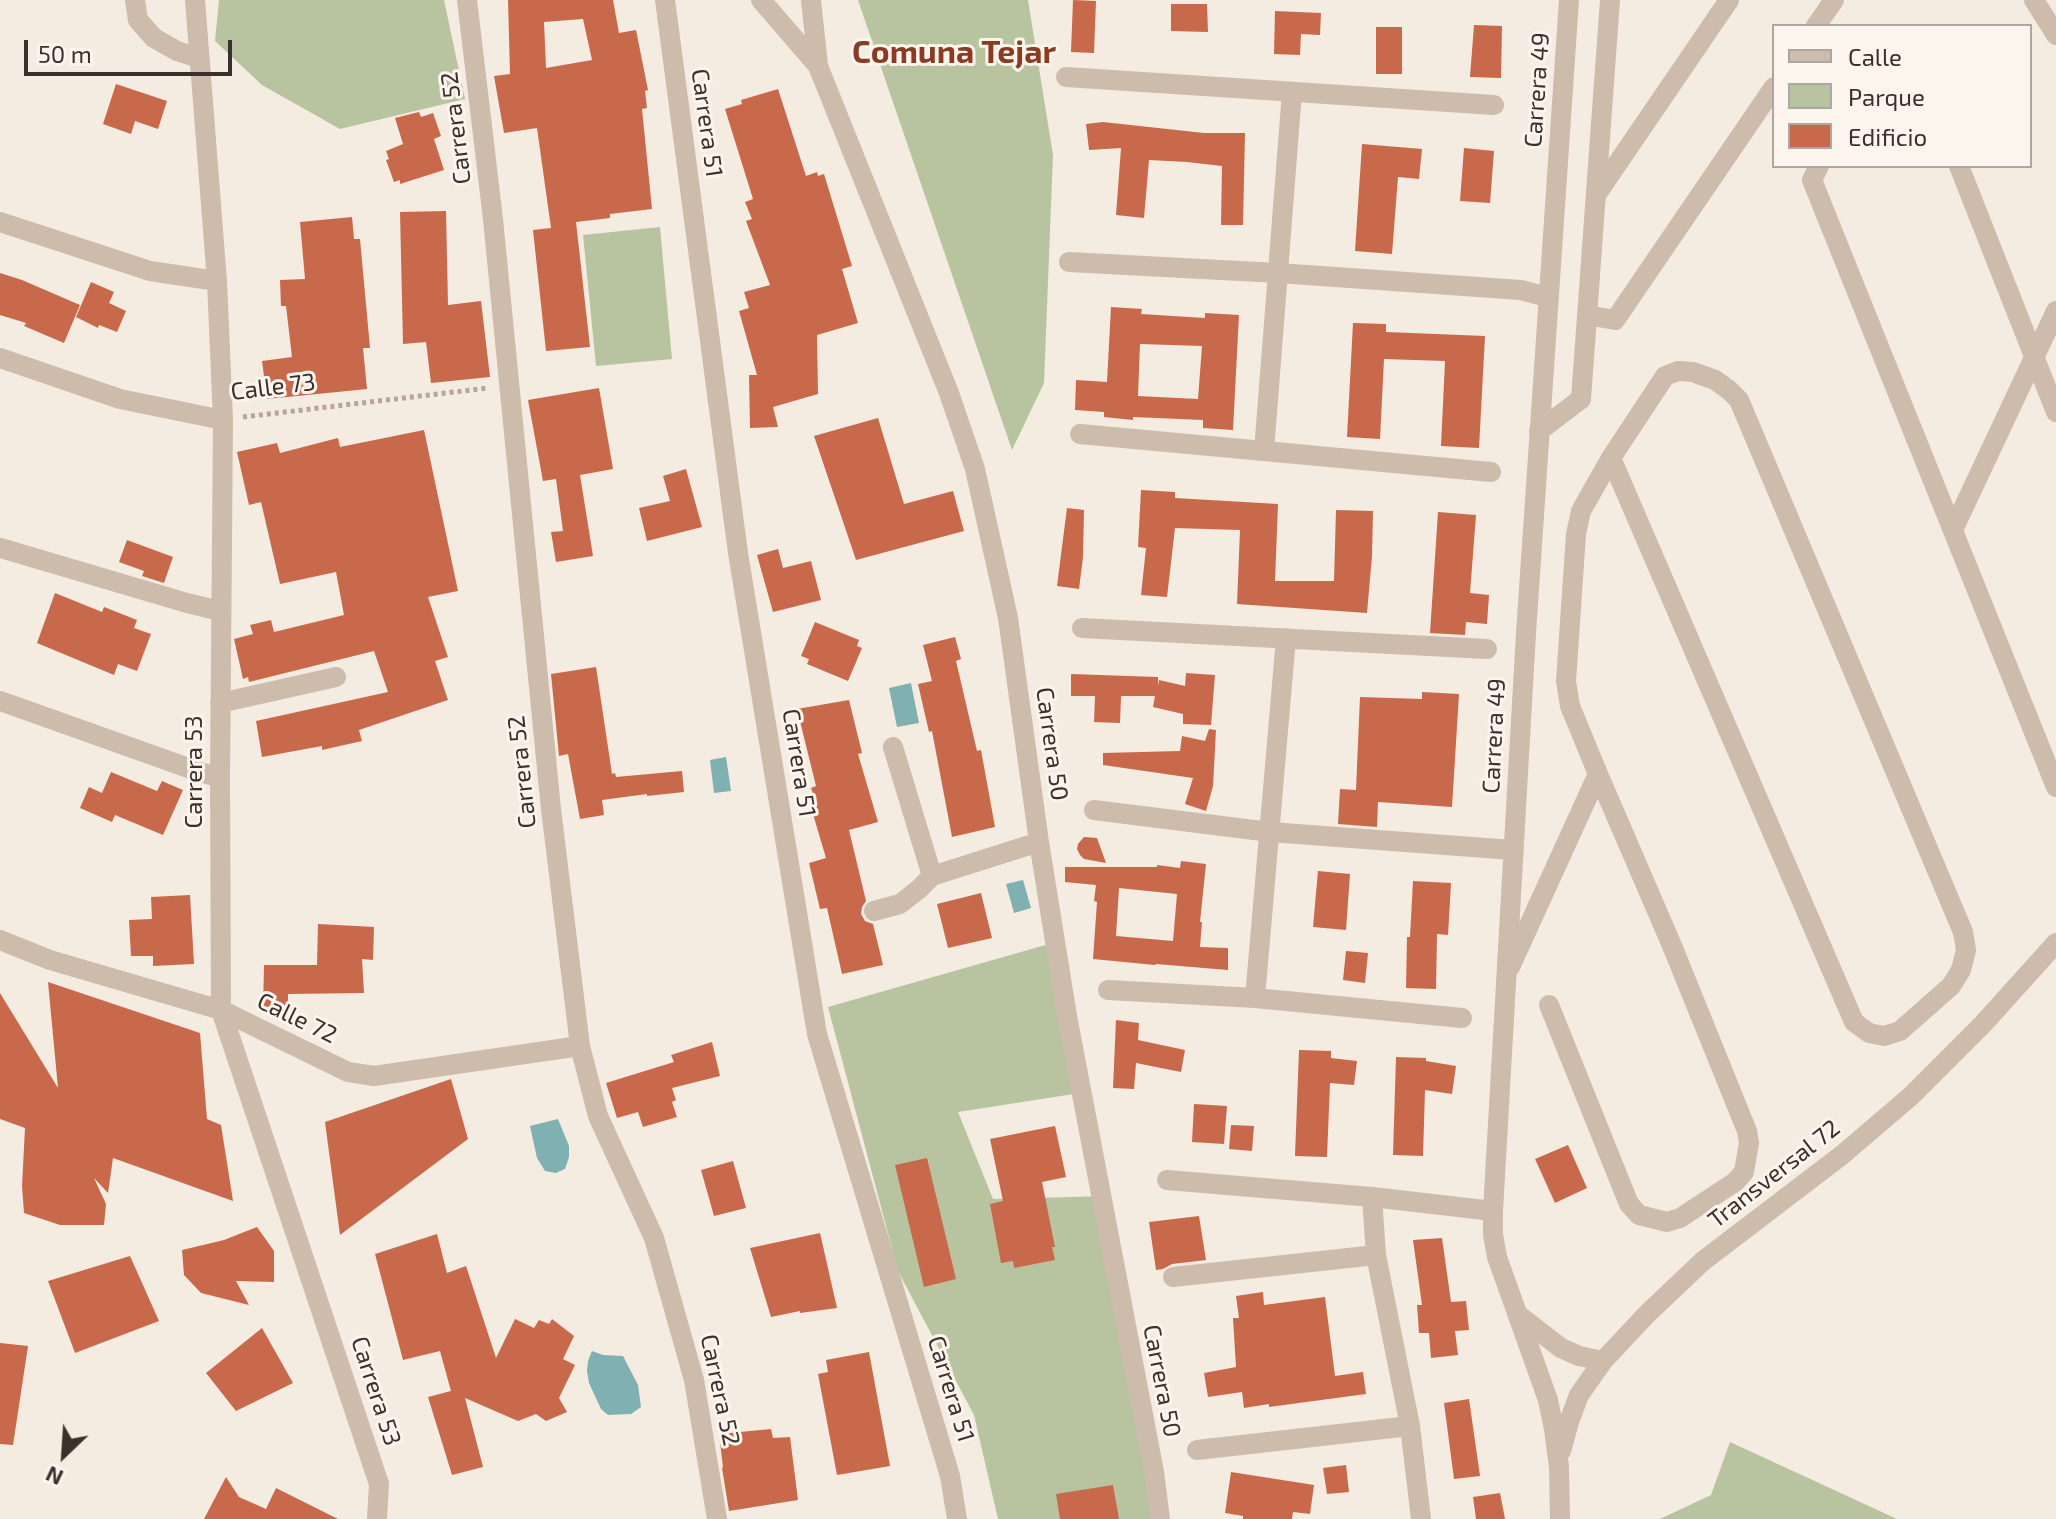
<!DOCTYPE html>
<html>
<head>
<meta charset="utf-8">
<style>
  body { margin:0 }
  #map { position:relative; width:2056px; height:1519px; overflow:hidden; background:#f4ebe1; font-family:"Exo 2",sans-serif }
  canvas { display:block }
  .legend { position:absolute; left:1772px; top:24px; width:260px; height:144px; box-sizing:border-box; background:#fbf5ee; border:2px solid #aea6a0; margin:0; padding:10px 14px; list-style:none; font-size:24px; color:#3b302b }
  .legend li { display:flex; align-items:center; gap:16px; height:40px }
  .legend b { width:40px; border:2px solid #aea6a0 }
  .north { position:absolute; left:24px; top:1415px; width:80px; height:80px; -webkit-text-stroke:6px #fbf5ee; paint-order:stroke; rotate:205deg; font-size:22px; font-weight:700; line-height:32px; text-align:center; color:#3b302b }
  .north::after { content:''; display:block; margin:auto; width:28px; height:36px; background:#3b302b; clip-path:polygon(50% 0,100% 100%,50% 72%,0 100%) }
  .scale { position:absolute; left:24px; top:40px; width:208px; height:36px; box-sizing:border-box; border:4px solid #3b302b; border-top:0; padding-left:10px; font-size:24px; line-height:28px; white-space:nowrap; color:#3b302b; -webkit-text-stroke:6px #fbf5ee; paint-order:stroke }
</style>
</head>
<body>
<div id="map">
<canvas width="2056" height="1519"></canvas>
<ul class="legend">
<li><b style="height:10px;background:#cdbbac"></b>Calle</li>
<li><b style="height:22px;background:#b8c4a0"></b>Parque</li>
<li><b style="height:22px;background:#c8694b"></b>Edificio</li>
</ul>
<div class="north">N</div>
<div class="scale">50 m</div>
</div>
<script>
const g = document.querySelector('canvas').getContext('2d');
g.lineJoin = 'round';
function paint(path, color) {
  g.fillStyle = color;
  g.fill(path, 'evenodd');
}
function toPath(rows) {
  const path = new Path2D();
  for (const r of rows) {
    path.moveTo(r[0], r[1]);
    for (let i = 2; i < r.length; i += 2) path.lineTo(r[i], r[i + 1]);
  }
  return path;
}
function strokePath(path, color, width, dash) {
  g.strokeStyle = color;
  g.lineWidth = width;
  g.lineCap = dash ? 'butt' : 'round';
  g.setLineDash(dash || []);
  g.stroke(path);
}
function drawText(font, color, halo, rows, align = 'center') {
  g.font = font + ' "Exo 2",sans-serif';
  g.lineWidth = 6;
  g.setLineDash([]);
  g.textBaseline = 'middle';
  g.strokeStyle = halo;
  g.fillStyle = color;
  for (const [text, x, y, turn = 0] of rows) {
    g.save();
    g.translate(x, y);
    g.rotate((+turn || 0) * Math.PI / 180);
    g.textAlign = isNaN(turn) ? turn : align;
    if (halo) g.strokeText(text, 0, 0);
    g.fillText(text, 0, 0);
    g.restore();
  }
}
paint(toPath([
  [219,0,444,0,465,99,340,129,262,85,215,41],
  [858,0,1028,0,1053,155,1044,383,1012,450],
  [660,227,672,359,596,366,583,235],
  [1056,942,1080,1093,958,1112,993,1199,1110,1196,1168,1519,998,1519,974,1415,898,1271,828,1007],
  [1730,1442,1897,1519,1660,1519,1711,1495]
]), '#b8c4a0');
paint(toPath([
  [911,683,919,723,897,727,889,688],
  [726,757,731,791,714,793,710,760],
  [1023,880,1031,908,1014,913,1006,884],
  [558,1119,569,1146,569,1157,565,1169,556,1173,545,1171,537,1158,530,1126],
  [592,1351,603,1355,623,1356,638,1385,641,1407,631,1414,608,1415,601,1409,589,1383,587,1371,588,1361]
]), '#7fb0b2');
paint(toPath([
  [508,0,613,0,619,33,636,30,648,90,645,91,647,108,642,109,652,209,610,214,610,218,576,222,590,347,546,351,533,230,551,228,537,128,504,133,494,76,510,74],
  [583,19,592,60,546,68,544,22],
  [1073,0,1096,1,1094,53,1071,52],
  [1171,4,1207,4,1208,32,1171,31],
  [1275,11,1321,13,1320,35,1301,34,1300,55,1274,54],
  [1474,25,1502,26,1501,78,1470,77],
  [1376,27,1402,27,1402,74,1376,74],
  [116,84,167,101,158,129,135,121,131,134,103,124],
  [778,89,806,176,817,172,818,176,824,174,852,266,842,269,858,323,817,335,818,394,773,407,778,427,750,428,749,375,757,375,739,311,749,308,744,292,770,285,746,221,752,219,745,202,753,199,725,109,742,104,741,100],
  [419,112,421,117,433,113,441,136,434,139,444,170,400,184,400,180,394,182,386,160,389,159,386,151,403,144,395,118],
  [1103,122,1204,133,1245,133,1243,225,1221,225,1222,166,1187,162,1149,160,1144,218,1116,215,1121,148,1089,150,1086,124],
  [1362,144,1422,149,1419,179,1398,177,1392,254,1355,251],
  [1464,148,1494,151,1490,203,1460,201],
  [446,211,448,305,481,301,490,377,431,383,426,342,403,344,400,212],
  [352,217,354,239,360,239,370,348,363,348,367,389,267,399,262,361,292,357,286,306,281,306,280,280,305,279,300,222],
  [0,273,22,280,80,305,64,343,24,326,26,323,0,315],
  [91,282,114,292,109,303,126,311,117,332,99,325,98,328,76,317],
  [1111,307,1142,309,1141,314,1205,318,1205,313,1239,315,1233,430,1203,428,1203,420,1133,417,1133,420,1104,417,1104,412,1075,410,1076,380,1107,382],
  [1140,344,1202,346,1198,399,1138,396],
  [1353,323,1386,324,1386,332,1485,336,1479,448,1441,446,1445,361,1384,359,1380,439,1347,437],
  [599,388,613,469,580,475,593,556,556,562,551,532,563,531,556,479,543,481,528,400],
  [878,418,904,504,953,491,964,531,856,560,814,436],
  [424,430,458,591,428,597,448,657,435,661,448,700,359,730,362,741,322,750,322,746,262,757,256,721,388,692,374,651,249,682,248,677,243,679,234,639,253,634,250,625,271,620,274,632,344,615,336,572,280,584,261,502,249,505,237,452,277,443,280,453,338,438,340,447],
  [686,469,702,527,647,541,639,508,670,501,663,476],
  [1141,490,1175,492,1175,498,1278,504,1275,581,1334,581,1336,510,1373,511,1372,556,1367,613,1237,604,1240,530,1175,528,1167,597,1141,595,1146,548,1138,547],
  [1067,508,1084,510,1083,557,1079,589,1057,586],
  [1438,512,1476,515,1470,593,1489,595,1487,624,1466,622,1465,635,1430,633],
  [127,540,173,557,164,583,142,576,144,571,119,562],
  [778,549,783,568,811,561,821,600,773,612,757,555],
  [55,593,102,612,104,607,137,620,134,628,151,634,137,671,118,664,114,675,37,643],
  [815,622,859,640,857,646,862,648,848,681,807,664,809,659,801,656],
  [955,637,961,659,956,661,977,751,981,750,995,827,952,837,932,731,929,732,918,684,932,681,923,645],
  [596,667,612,774,615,773,616,777,682,771,684,792,647,796,647,794,602,800,604,815,580,819,568,754,559,756,551,674],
  [1186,673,1215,675,1211,725,1183,724,1183,714,1153,707,1155,696,1121,696,1120,723,1094,722,1095,696,1071,696,1071,674,1158,677,1158,686,1159,680,1185,686],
  [1422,692,1459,694,1452,807,1378,802,1377,827,1338,824,1340,789,1356,790,1360,697,1422,699],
  [849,700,862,753,858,754,878,822,849,830,866,901,862,907,861,914,865,921,873,924,883,965,842,974,827,908,820,909,809,863,826,858,810,804,816,802,811,788,816,786,797,709],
  [1209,729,1216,730,1213,786,1206,811,1185,804,1193,778,1103,765,1103,753,1180,751,1182,736,1205,741],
  [111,772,157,791,162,781,183,790,163,835,115,815,112,822,80,808,89,787,102,793],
  [1084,837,1097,838,1106,863,1084,859,1080,855,1077,849,1078,844],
  [1181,861,1206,864,1200,922,1202,922,1200,947,1228,948,1228,970,1156,964,1155,965,1093,959,1097,902,1094,901,1096,885,1065,882,1065,867,1157,867,1157,865,1180,868],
  [1119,888,1177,894,1173,941,1116,936],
  [1318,871,1350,874,1346,930,1313,927],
  [1413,881,1451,883,1448,935,1437,934,1436,989,1406,988,1407,937,1410,937],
  [981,893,992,938,948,948,937,904],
  [190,895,194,964,153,966,153,956,131,956,129,920,152,919,151,897],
  [318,924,374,927,373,960,362,959,364,993,288,994,288,1012,263,1012,264,965,317,965],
  [1346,951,1368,953,1365,983,1343,980],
  [48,982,200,1033,207,1119,221,1125,233,1201,113,1158,108,1193,94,1178,106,1204,104,1225,60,1225,24,1213,22,1186,25,1128,0,1119,0,993,58,1088],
  [1116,1020,1139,1023,1138,1040,1185,1050,1181,1072,1136,1063,1134,1089,1113,1088],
  [712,1042,720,1076,672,1088,676,1100,672,1102,677,1117,643,1127,638,1112,617,1118,606,1083,674,1062,671,1055],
  [1299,1050,1331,1051,1331,1058,1357,1061,1354,1085,1330,1083,1327,1157,1295,1156],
  [1396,1057,1426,1058,1426,1061,1456,1066,1452,1094,1425,1090,1423,1156,1393,1155],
  [451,1079,468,1139,340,1235,325,1122],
  [1194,1104,1227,1106,1224,1144,1192,1142],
  [1231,1125,1254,1126,1252,1151,1229,1149],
  [1055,1126,1066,1177,1042,1182,1055,1247,1052,1247,1055,1260,1014,1268,1013,1261,1001,1263,990,1204,1003,1201,990,1139],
  [1568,1145,1587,1188,1555,1203,1535,1159],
  [927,1158,956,1279,924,1287,895,1165],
  [733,1161,746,1208,714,1216,701,1170],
  [1199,1216,1206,1260,1172,1264,1163,1269,1156,1270,1149,1222],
  [257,1227,274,1251,274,1282,236,1281,249,1305,201,1293,184,1275,182,1250,224,1240],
  [820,1233,837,1308,800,1313,800,1311,771,1317,750,1248],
  [437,1234,447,1273,466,1266,496,1358,515,1319,534,1328,539,1320,549,1324,552,1319,574,1336,563,1359,575,1365,559,1398,567,1412,546,1421,536,1414,518,1421,465,1398,483,1467,452,1475,428,1397,451,1391,440,1351,403,1360,375,1254],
  [1442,1238,1451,1302,1466,1301,1469,1330,1455,1331,1458,1355,1431,1358,1429,1333,1419,1333,1417,1305,1422,1305,1413,1240],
  [130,1256,159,1321,75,1353,48,1281],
  [1263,1292,1264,1305,1325,1297,1335,1376,1363,1372,1366,1394,1269,1407,1269,1404,1244,1408,1242,1392,1208,1397,1204,1373,1236,1367,1233,1318,1239,1318,1236,1296],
  [262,1328,293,1383,236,1411,206,1373],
  [0,1343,28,1346,13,1445,0,1444],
  [869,1352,890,1466,837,1475,818,1374,828,1372,826,1360],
  [1469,1399,1480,1476,1454,1479,1444,1403],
  [771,1429,773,1438,790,1437,798,1500,729,1511,722,1468,723,1467,719,1434],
  [1346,1465,1349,1492,1327,1494,1323,1468],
  [1231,1472,1314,1485,1310,1514,1293,1512,1292,1519,1243,1519,1243,1516,1225,1513],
  [226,1477,239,1497,266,1509,276,1488,338,1519,204,1519],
  [1113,1485,1119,1519,1060,1519,1056,1494],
  [1500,1493,1505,1519,1476,1519,1473,1497]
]), '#c8694b');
strokePath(toPath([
  [243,417,488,388]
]), '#b9a596', 5, [4, 4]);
strokePath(toPath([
  [135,0,138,20,154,38,177,51,199,58],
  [195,0,217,281,223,420,220,778,221,1010,379,1484,377,1519],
  [467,0,493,219,551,809,580,1046,598,1116,654,1238,694,1380,717,1519],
  [665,0,738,553,817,1034,950,1476,957,1519],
  [761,0,818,66],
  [811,0,818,66,949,393,975,469,1008,618,1039,842,1067,1016,1154,1472,1160,1519],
  [2034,0,2056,35],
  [1816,26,1834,0],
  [1066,77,1494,105],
  [1819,166,1812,180,2056,787],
  [1959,166,2056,412],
  [1596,195,1729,0],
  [0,222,150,271,217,281],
  [1069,262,1278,273,1521,290,1547,297],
  [1587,315,1615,320,1774,87],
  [0,358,120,399,223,420],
  [1539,431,1581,399,1610,0],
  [1080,434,1491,472],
  [1264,451,1292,92],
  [1953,530,2056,311],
  [1,548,187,603,220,611],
  [1082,628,1487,649],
  [0,701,194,770,220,778],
  [220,703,336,677],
  [893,747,932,876],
  [1094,810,1270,832,1513,850],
  [874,911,900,904,919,889,932,876,1039,842],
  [0,940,50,960,221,1010,348,1072,374,1076,580,1046],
  [1510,967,1598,774],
  [1108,990,1255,998,1462,1018],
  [1255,998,1286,638],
  [1549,1005,1629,1204,1639,1215,1667,1222,1680,1218,1735,1182,1744,1172,1749,1143,1747,1131,1673,948,1598,774,1570,706,1566,681,1576,534,1581,511,1611,458,1665,376,1678,371,1693,372,1715,380,1729,390,1739,400,1963,932,1966,950,1961,970,1951,986,1900,1031,1884,1036,1869,1033,1854,1022,1611,458],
  [1167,1180,1372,1197,1493,1211],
  [1372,1197,1376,1255,1410,1426,1421,1519],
  [1173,1277,1376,1255],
  [1517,1314,1561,1348,1579,1356,1603,1361],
  [1197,1450,1410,1426],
  [1561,1451,1569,1422,1579,1395,1603,1361,1647,1314,1703,1261,1842,1155,1911,1096,1983,1024,2056,943],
  [1560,1519,1559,1467,1554,1429,1548,1400,1497,1257,1493,1234,1493,1211,1526,633,1569,0]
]), '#cdbbac', 20);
drawText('24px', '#3b302b', '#fbf5ee', [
  ["Carrera 49",1537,90,-86],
  ["Carrera 51",707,123,82],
  ["Carrera 52",456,128,-97],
  ["Calle 73",273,387,-7],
  ["Carrera 49",1494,736,-87],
  ["Carrera 50",1052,744,82],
  ["Carrera 51",799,763,81],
  ["Carrera 53",194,772,-90],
  ["Carrera 52",522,772,-96],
  ["Calle 72",297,1018,26],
  ["Transversal 72",1774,1174,-38],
  ["Carrera 50",1162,1381,79],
  ["Carrera 51",951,1389,73],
  ["Carrera 52",720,1390,78],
  ["Carrera 53",376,1391,72]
]);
drawText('bold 32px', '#8c3b22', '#fbf5ee', [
  ["Comuna Tejar",954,52]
]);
</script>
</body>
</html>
